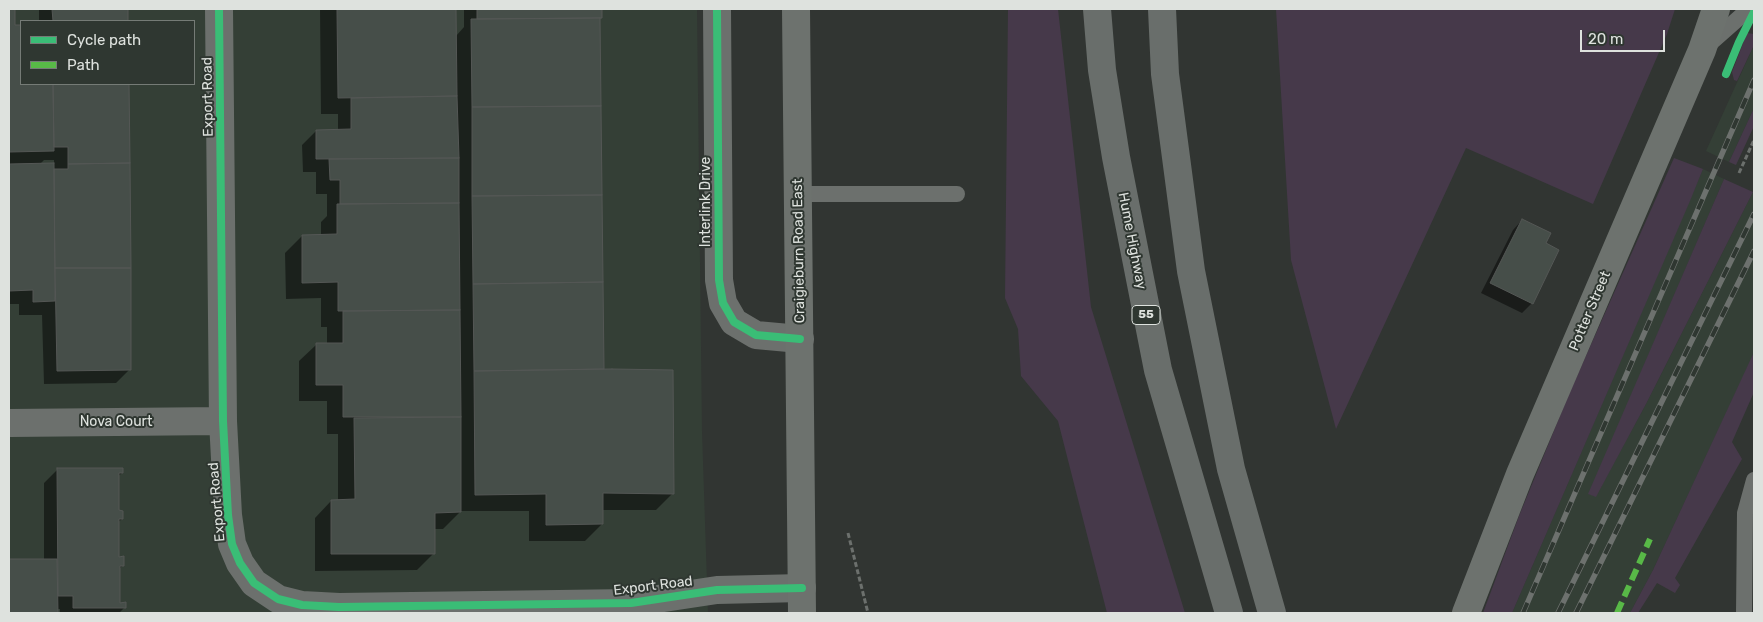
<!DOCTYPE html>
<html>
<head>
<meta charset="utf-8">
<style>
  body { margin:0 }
  #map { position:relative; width:1763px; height:622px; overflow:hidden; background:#313532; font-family:Rubik,sans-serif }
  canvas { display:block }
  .frame { position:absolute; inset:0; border:10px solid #dee2de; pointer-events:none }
  .legend { position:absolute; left:20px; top:20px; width:175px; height:65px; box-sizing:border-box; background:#2f3731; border:1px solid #757b76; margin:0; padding:6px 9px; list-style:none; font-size:15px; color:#dee2de }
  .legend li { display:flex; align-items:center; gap:10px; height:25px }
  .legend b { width:25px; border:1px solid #757b76 }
  .scale { position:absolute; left:1580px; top:30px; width:85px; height:22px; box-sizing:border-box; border:2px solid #dee2de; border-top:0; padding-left:6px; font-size:15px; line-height:18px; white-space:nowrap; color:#dee2de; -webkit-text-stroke:4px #2f3731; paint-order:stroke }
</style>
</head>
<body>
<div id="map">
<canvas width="1763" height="622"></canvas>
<div class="frame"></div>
<ul class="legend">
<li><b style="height:6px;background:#3abd76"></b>Cycle path</li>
<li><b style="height:6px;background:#58b947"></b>Path</li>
</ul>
<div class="scale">20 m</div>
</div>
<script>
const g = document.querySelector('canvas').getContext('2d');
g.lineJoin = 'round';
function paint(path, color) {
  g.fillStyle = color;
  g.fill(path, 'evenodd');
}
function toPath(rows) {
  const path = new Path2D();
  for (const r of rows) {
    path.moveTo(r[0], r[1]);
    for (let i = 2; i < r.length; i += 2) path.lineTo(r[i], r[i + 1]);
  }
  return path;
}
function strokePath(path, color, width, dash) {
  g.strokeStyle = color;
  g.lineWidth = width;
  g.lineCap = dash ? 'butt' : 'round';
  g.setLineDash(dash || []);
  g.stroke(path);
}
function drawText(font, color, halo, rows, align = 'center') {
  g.font = font + ' Rubik,sans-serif';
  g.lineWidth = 4;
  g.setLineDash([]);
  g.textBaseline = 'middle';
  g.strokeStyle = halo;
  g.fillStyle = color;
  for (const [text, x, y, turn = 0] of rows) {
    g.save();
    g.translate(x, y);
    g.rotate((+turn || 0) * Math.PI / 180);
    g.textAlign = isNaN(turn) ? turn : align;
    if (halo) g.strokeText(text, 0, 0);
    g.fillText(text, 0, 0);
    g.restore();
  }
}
paint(toPath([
  [9,9,697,9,702,431,708,613,9,613],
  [21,21,194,21,194,84,21,84],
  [1754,45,1754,108,1729,162,1706,151],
  [1703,169,1724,179,1589,494,1596,496,1646,404,1754,190,1754,352,1751,360,1653,570,1630,613,1512,613]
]), '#343f36');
paint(toPath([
  [1008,9,1058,9,1091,307,1185,613,1107,613,1058,421,1021,376,1018,329,1005,298],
  [1276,9,1675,9,1667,34,1593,204,1466,148,1336,429,1291,260],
  [1747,33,1754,34,1754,45,1737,81,1734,80,1732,72],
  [1754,108,1754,126,1736,165,1729,162],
  [1674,158,1703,169,1690,201,1512,613,1483,613,1519,516,1569,394],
  [1724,179,1753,192,1646,404,1596,497,1588,494],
  [1754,352,1754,392,1732,442,1742,459,1675,578,1680,585,1675,593,1657,583,1638,613,1630,613,1653,570]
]), '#46394a');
paint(toPath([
  [9,9,13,9,14,27,21,27,21,84,127,84,130,369,116,383,44,384,42,315,19,315,19,304,9,304],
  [44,160,54,160,54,165,39,165],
  [39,9,127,9,127,21,39,21],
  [320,9,455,9,456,36,464,27,464,9,601,9,599,19,603,370,673,493,656,510,602,510,602,524,585,541,529,541,529,511,461,511,443,529,434,529,434,553,417,570,315,571,315,518,331,501,338,501,338,434,327,434,327,401,299,401,299,361,316,345,327,345,327,327,321,327,321,298,286,299,285,253,302,236,321,236,321,222,327,216,327,194,316,194,316,172,303,172,302,145,316,131,338,131,338,114,321,114],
  [1522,220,1532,303,1522,313,1481,293,1513,230],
  [58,469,122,473,117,477,117,512,122,519,117,523,118,558,123,565,118,570,119,604,124,608,119,613,60,613,60,609,56,609,56,613,9,613,9,560,44,560,44,483]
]), '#0007');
const building = toPath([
  [9,9,15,9,15,25,21,25,21,84,53,84,54,151,9,152,9,9],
  [52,9,128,9,128,21,53,21,52,9],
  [337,9,456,9,457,96,338,98,337,9],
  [477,9,602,9,602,18,477,19,477,9],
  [600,18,601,106,472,107,471,19,600,18],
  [53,84,129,84,130,163,68,164,68,147,54,147,53,84],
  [457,96,459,158,316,159,316,130,351,129,351,98,457,96],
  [601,106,602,195,472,196,472,107,601,106],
  [459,158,459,203,340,204,340,180,330,180,329,159,459,158],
  [54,163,55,301,33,302,33,290,9,291,9,164,54,163],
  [130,163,131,268,55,268,54,169,68,169,68,164,130,163],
  [602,195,603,282,473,284,472,196,602,195],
  [459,203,460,310,338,311,338,282,302,283,302,235,337,234,337,204,459,203],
  [1522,219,1551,233,1546,243,1559,250,1533,304,1490,283,1522,219],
  [55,268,131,268,131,370,57,371,55,268],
  [603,282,604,369,474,371,473,284,603,282],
  [460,310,461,417,343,417,343,385,316,385,316,343,343,343,343,311,460,310],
  [612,369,673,370,674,494,603,493,603,524,546,525,546,494,475,495,474,371,612,369],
  [461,417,461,512,435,513,435,554,331,554,331,500,355,499,354,418,461,417],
  [57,468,123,468,123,473,119,473,119,510,123,511,123,519,119,519,119,557,124,556,124,566,120,566,120,603,126,602,126,608,73,608,73,596,58,596,57,468],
  [9,559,57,559,58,613,9,613,9,559]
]);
paint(building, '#464e49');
strokePath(building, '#545755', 1);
strokePath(toPath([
  [1739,173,1754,140],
  [848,533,868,613]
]), '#6c706d', 3, [5, 2.5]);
strokePath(toPath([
  [1706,47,1749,9],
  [798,194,957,194],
  [1744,613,1745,513,1754,480]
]), '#6c706d', 16);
strokePath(toPath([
  [219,9,223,421,228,515,232,544,240,563,254,583,278,599,302,605,339,607,631,603,717,590,802,588],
  [717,9,719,280,723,303,734,322,756,335,800,339],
  [9,423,223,421]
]), '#6c706d', 28);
strokePath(toPath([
  [796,9,802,613],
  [1466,613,1520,474,1702,50,1716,9]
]), '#6d726e', 28);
strokePath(toPath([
  [1097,9,1102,70,1116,157,1158,370,1229,613],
  [1162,9,1165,74,1191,271,1231,469,1272,613]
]), '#696e6b', 28);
const rail = toPath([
  [1523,613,1754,80],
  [1558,613,1754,214],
  [1576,613,1754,251]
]);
strokePath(rail, '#6d716e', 5.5);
strokePath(rail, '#2f3731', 4, [11]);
strokePath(toPath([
  [1617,613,1650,539]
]), '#58b947', 6, [12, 6]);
strokePath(toPath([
  [219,9,223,421,228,515,232,544,240,563,254,583,278,599,302,605,339,607,631,603,717,590,802,588],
  [717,9,719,280,723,303,734,322,756,335,800,339],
  [1726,74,1739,42,1754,12]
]), '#3abd76', 8);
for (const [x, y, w] of [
  [1146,315,28]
]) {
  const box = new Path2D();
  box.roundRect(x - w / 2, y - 9.5, w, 19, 4);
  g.fillStyle = '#2f3731';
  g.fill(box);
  strokePath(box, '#dee2de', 1);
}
drawText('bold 12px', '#dee2de', null, [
  ["55",1146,315]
]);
drawText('14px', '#dee2de', '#2f3731', [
  ["Export Road",208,97,-91],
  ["Interlink Drive",706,202,-90],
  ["Hume Highway",1132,241,79],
  ["Craigieburn Road East",799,251,-91],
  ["Potter Street",1590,311,-67],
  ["Nova Court",116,422],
  ["Export Road",217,502,-95],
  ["Export Road",653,586,-7]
]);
</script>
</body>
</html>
